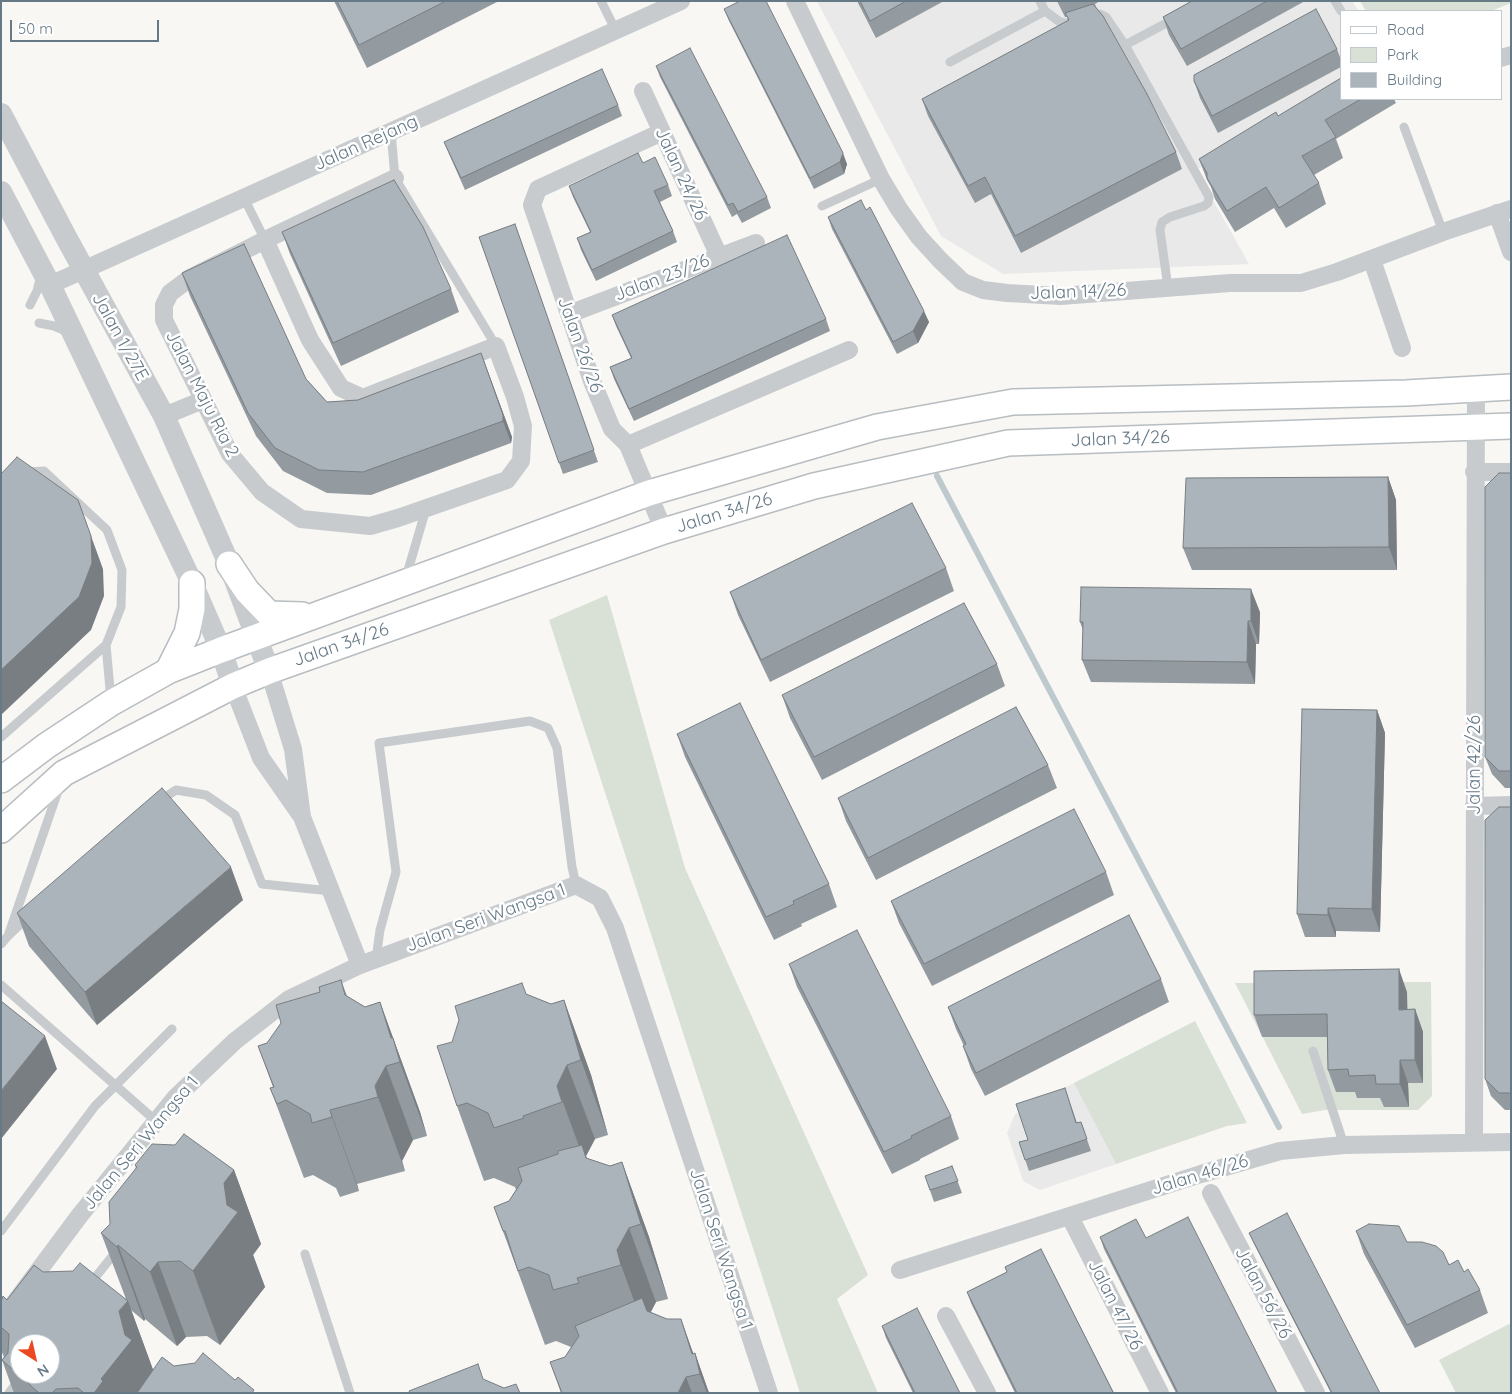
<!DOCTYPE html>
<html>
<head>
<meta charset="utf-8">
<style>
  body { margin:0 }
  #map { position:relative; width:1512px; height:1394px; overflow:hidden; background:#f8f7f4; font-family:Quicksand,sans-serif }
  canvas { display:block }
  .frame { position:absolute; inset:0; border:2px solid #657987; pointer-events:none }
  .legend { position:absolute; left:1340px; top:10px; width:162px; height:90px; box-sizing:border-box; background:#fff; border:1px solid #c1c9cf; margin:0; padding:6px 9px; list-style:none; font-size:15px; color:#657987 }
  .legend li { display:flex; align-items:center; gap:10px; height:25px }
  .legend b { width:25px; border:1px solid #c1c9cf }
  .north { position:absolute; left:10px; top:1334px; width:50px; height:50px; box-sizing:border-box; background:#fff; border:1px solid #c1c9cf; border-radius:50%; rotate:145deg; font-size:14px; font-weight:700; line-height:20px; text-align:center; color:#657987 }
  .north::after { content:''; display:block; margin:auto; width:18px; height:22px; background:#eb4a21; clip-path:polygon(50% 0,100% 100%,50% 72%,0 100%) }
  .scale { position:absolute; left:10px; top:20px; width:149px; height:22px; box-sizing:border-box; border:2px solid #657987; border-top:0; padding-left:6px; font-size:15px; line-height:18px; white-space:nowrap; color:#657987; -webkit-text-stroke:4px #fff; paint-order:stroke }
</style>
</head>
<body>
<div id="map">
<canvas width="1512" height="1394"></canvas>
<div class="frame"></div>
<ul class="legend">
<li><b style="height:6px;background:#fff"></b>Road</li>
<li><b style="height:14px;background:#d9e0d5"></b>Park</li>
<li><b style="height:14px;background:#abb4ba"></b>Building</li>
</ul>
<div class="north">N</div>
<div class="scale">50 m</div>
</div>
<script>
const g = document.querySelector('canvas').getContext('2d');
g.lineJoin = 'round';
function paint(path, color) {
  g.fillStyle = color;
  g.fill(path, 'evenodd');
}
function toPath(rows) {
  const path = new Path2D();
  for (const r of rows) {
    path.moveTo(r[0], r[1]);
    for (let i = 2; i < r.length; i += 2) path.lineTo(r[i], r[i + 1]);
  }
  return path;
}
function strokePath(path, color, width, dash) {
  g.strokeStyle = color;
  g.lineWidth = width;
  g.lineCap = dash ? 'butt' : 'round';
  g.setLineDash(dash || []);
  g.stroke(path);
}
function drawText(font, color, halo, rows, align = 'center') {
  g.font = font + ' Quicksand,sans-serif';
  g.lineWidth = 5;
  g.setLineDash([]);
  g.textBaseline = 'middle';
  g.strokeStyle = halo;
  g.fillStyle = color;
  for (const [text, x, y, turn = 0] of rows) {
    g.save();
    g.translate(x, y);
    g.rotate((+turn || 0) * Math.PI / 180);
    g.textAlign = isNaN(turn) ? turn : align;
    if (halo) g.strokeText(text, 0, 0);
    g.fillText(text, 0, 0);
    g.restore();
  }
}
paint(toPath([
  [817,1,1352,1,1359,11,1341,11,1341,87,1196,170,1249,264,1003,274,941,236],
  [1074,1083,1116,1164,1040,1190,1023,1181,1007,1133,1015,1114]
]), '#e8e9e8');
paint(toPath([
  [1360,1,1511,1,1511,3,1491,11,1366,11],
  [607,595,685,868,868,1275,837,1299,878,1393,800,1393,549,620],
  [1431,982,1432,1096,1418,1110,1325,1110,1302,1114,1235,983],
  [1195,1021,1247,1123,1227,1126,1116,1164,1074,1083],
  [1511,1323,1511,1393,1456,1393,1439,1360]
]), '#d9e0d5');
strokePath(toPath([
  [937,476,1279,1127]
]), '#bdc9cd', 6);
const secondary = toPath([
  [229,564,247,591,269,614,302,615],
  [168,671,187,633,192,609,192,583],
  [1,780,46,746,111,703,168,671,221,650,649,493,877,427,1013,402,1406,393,1511,387],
  [1,830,64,773,233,686,269,671,664,531,814,486,1008,443,1511,426]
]);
strokePath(secondary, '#b7bdc1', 28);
strokePath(toPath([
  [601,1,616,31],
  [1335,1,1341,11],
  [1045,11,1060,22,1069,24,1074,22],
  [1093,16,1100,14,1106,17,1125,45,1176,18],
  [1125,45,1209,197,1208,203,1204,206,1170,217,1162,222,1160,230,1168,288],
  [950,62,1045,11,1040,1],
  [1404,127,1443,232],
  [391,132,395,178,496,346],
  [244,198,265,240],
  [822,206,881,179],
  [30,305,37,291,41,275],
  [39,323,54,326,68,332],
  [406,577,426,509],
  [106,645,111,700],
  [1,737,106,645,121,607,122,570,107,530,44,471,26,472],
  [158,802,176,790,206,795,235,815,262,884,331,891],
  [8,936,29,916],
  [1,944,8,936,59,788],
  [376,959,380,930,396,872,379,743,530,721,548,728,557,748,572,867,576,885],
  [1,985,156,1121],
  [1313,1051,1344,1145],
  [305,1254,350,1393],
  [90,1284,118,1249],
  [9,1393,23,1374]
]), '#c7cbce', 9);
strokePath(toPath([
  [795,1,881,179,899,209,919,237,940,260,963,282,983,290,1007,293,1061,296,1230,283,1301,283,1337,272,1443,232,1511,209],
  [1501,58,1511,55],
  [643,91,719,256],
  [662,132,538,189,532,205,592,381,612,429,628,445,664,531],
  [1497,213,1511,252],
  [265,240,310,340,341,388,363,398,496,346,515,397,523,426,521,461,507,480,398,518,370,526,301,519,262,492,230,454,164,320,164,305,170,293,190,278,265,240,395,178],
  [1372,260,1402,348],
  [50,285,681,1],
  [569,314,756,243],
  [164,416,203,400],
  [628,445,849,350],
  [1474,472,1511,472],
  [269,671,293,749,302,817,360,965],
  [233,686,261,758,300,814],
  [1474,806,1511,805],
  [1474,1142,1476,388],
  [1211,1193,1316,1393],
  [1070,1217,1160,1393],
  [900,1270,1201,1174,1280,1151,1344,1145,1511,1142],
  [946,1316,987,1393],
  [1,1321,80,1215,176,1097,235,1041,289,999,360,965,576,885,600,898,615,928,769,1393]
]), '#c7cbce', 18);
strokePath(toPath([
  [1,114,67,239,164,416,229,564,269,671],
  [1,192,50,285,192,583,221,650,233,686]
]), '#c7cbce', 22);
strokePath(secondary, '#fff', 25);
strokePath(toPath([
  [1,1231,95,1106,172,1029]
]), '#c7cbce', 9);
paint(toPath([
  [334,1,499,1,367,68],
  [857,1,944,1,876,38],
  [1057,1,1100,1,1095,4,1096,7,1176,152,1182,169,1021,253,991,194,975,203,928,116,922,99,1068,21,1067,17,1065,17],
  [1192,1,1305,1,1187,66,1169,35,1163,17],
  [724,9,847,164,844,174,814,189,729,21],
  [1337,49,1341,60,1341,67,1218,133,1200,98,1194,81],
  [656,66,767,197,771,208,742,223,737,214,732,217,660,77],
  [1341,99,1394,99,1396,103,1336,139,1343,158,1314,175,1319,183,1326,204,1286,228,1274,208,1235,232,1215,199,1211,187,1207,180,1199,159,1278,116],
  [618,105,622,116,465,190,449,154,444,142],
  [643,163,668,185,672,196,660,202,673,231,677,242,596,281,581,250,577,238,590,232,573,197,569,186],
  [866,210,929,322,918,343,897,354,832,229,828,217],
  [515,224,598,462,563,474,479,237],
  [282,232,451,289,459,312,341,366,290,254],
  [182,273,306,379,327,402,358,400,481,353,512,437,511,443,371,495,327,493,283,471,256,436,190,296],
  [612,315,826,319,830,331,634,421,614,379,610,367,631,358,616,326],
  [1511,473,1511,788,1505,788,1492,774,1485,757],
  [1388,477,1396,500,1397,570,1192,570,1183,548],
  [946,568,954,591,770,682,738,615,730,592],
  [1260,612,1259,644,1256,644,1255,684,1091,682,1082,660,1083,630,1080,622],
  [997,664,1005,686,822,780,790,718,782,695],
  [1377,710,1385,733,1380,932,1336,931,1336,937,1305,937,1297,914],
  [677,734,829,884,837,907,801,924,802,926,774,940,685,757],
  [1048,765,1057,788,876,880,846,821,838,798],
  [1511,807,1511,1110,1505,1110,1491,1096,1485,1079],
  [1106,872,1114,895,932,986,899,923,891,901],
  [243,900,97,1025,29,946,17,913],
  [789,964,951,1116,959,1139,920,1159,920,1160,892,1174,797,987],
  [1161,979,1169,1002,985,1096,971,1069,963,1046,964,1046,956,1029,948,1007],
  [341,980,347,996,365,1007,380,1002,420,1112,427,1136,413,1140,402,1161,405,1171,357,1184,359,1191,340,1197,336,1188,313,1175,304,1178,270,1088,273,1087,258,1046,267,1043,320,992],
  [1407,992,1407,1010,1415,1009,1423,1032,1423,1083,1408,1083,1409,1107,1384,1107,1380,1098,1357,1098,1355,1092,1336,1092,1328,1070,1327,1037,1262,1037,1254,1015],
  [526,994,551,1004,564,1000,591,1075,608,1135,595,1139,586,1156,587,1159,610,1166,622,1162,649,1237,668,1299,656,1302,651,1312,667,1319,681,1319,693,1353,695,1353,709,1393,561,1393,550,1362,565,1357,571,1347,556,1341,545,1345,494,1207,509,1201,516,1190,515,1187,494,1178,484,1181,457,1106,452,1042],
  [1065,1088,1077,1123,1081,1122,1091,1151,1029,1171,1019,1142,1028,1140],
  [135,1165,234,1170,261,1244,253,1255,265,1287,220,1345,207,1336,186,1337,177,1346,145,1319,144,1321,131,1310,153,1370,174,1366,235,1380,255,1393,14,1393,2,1360,4,1357,1,1350,1,1302,7,1300,43,1272,126,1299,101,1233,110,1224,136,1169],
  [952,1166,962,1193,934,1202,925,1176],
  [1356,1231,1407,1242,1464,1272,1480,1290,1488,1313,1415,1348,1364,1254],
  [1249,1233,1380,1393,1331,1393,1254,1244],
  [1100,1237,1146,1238,1277,1393,1176,1393,1104,1249],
  [1041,1249,1114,1393,1015,1393,971,1303,967,1292,1007,1272,1005,1267],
  [882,1326,960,1393,913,1393,886,1338]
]), '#939ba0');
paint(toPath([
  [843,153,847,164,844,174,840,162],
  [924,311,929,322,918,343,913,331],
  [481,353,512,437,511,443,503,421],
  [1388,477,1396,500,1397,570,1389,547],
  [78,500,103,569,104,596,91,630,1,715,1,670],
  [1251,589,1260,612,1259,644,1251,621],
  [1248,621,1256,644,1255,684,1247,662],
  [1377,710,1385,733,1380,932,1372,909],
  [231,867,243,900,97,1025,85,992],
  [1328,908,1336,931,1336,937,1328,915],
  [1399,969,1407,992,1408,1032,1399,1010],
  [564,1000,591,1075,608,1135,581,1060],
  [380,1002,420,1112,427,1136,391,1038],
  [1415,1009,1423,1032,1423,1083,1415,1060],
  [45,1036,57,1069,1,1139,1,1091],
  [1400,1060,1408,1083,1409,1107,1400,1084],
  [567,1065,595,1139,586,1156,609,1219,590,1176,557,1086],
  [386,1066,413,1140,402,1161,405,1171,378,1097,375,1086],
  [330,1110,357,1184,359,1191,332,1117],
  [622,1162,649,1237,668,1299,641,1224],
  [234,1170,261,1244,253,1255,265,1287,220,1345,193,1271,224,1183],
  [629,1228,656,1302,644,1324,648,1339,621,1265,617,1250],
  [118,1245,145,1319,144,1321,117,1247],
  [158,1262,186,1337,177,1346,150,1272],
  [128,1301,155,1375,151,1393,94,1393,125,1335,119,1311],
  [681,1319,697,1364,695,1353,709,1393,707,1393,692,1354],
  [686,1377,692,1393,678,1393]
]), '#787e82');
const building = toPath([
  [337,1,446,1,359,45,337,1],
  [740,1,766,1,843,153,840,162,810,178,724,9,740,1],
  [860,1,906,1,870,21,860,1],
  [1192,1,1267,1,1181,49,1163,17,1192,1],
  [1093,4,1103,16,1147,94,1176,152,1015,236,985,177,968,186,922,99,1069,20,1065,13,1093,4],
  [1316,9,1337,49,1212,116,1194,81,1194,75,1316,9],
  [690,48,767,197,738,212,733,203,728,205,656,66,690,48],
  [602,69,618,105,461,178,444,142,602,69],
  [1341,78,1341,99,1361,99,1325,120,1336,137,1302,156,1319,183,1279,208,1266,187,1227,211,1207,178,1207,173,1199,159,1276,112,1278,116,1341,78],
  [638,153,643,163,655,157,668,185,654,191,673,231,592,270,577,238,591,232,569,186,638,153],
  [394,180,423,227,451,289,333,343,282,232,394,180],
  [861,200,866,210,870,207,924,311,913,331,893,342,828,217,861,200],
  [515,224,594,450,559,463,479,237,515,224],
  [787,235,826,319,629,409,610,367,632,358,612,315,787,235],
  [244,244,306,379,327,402,358,400,481,353,503,415,503,421,363,472,319,470,275,448,248,413,182,273,244,244],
  [17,457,78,500,91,536,92,563,79,597,1,670,1,474,17,457],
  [1499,473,1511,473,1511,771,1499,771,1485,757,1485,487,1499,473],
  [1388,477,1389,547,1183,548,1186,478,1388,477],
  [912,503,946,568,761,660,730,592,912,503],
  [1081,587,1251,589,1251,621,1248,621,1247,662,1082,660,1083,622,1080,622,1081,587],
  [964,603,997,664,814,757,782,695,964,603],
  [740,703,829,884,793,901,794,904,766,917,677,734,740,703],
  [1016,707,1048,765,868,858,838,798,1016,707],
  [1302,709,1377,710,1372,909,1328,908,1328,915,1297,914,1302,709],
  [162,788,231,867,85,992,17,913,162,788],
  [1499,807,1511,807,1511,1093,1499,1093,1485,1079,1485,820,1499,807],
  [1074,809,1106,872,924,964,891,901,1074,809],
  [1129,915,1161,979,976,1073,963,1046,966,1044,948,1007,1129,915],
  [857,930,951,1116,911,1136,912,1138,884,1152,789,964,857,930],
  [1399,969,1399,1010,1415,1009,1415,1060,1400,1060,1400,1084,1376,1084,1375,1075,1349,1076,1348,1069,1328,1070,1327,1014,1254,1015,1254,971,1399,969],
  [341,980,345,995,365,1007,380,1002,391,1038,393,1038,400,1062,386,1066,375,1086,378,1097,330,1110,332,1117,312,1123,310,1114,286,1100,277,1104,270,1088,274,1087,258,1046,267,1043,281,1023,276,1005,320,992,319,987,341,980],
  [522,983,526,994,551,1004,564,1000,581,1060,567,1065,557,1086,562,1102,523,1116,524,1118,494,1128,488,1113,467,1103,457,1106,437,1046,452,1042,459,1020,455,1006,522,983],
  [1,1001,45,1036,1,1091,1,1001],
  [1065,1088,1076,1123,1081,1122,1087,1139,1025,1160,1019,1142,1028,1140,1016,1104,1065,1088],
  [184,1134,234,1170,224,1183,227,1205,238,1212,193,1271,180,1261,158,1262,150,1272,118,1245,117,1247,101,1233,110,1224,109,1202,137,1167,135,1165,152,1144,175,1145,184,1134],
  [582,1145,586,1158,610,1166,622,1162,641,1224,629,1228,617,1250,621,1265,577,1278,579,1283,553,1290,549,1275,529,1267,518,1271,505,1231,503,1231,494,1207,509,1201,522,1181,518,1168,558,1154,558,1151,582,1145],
  [952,1166,958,1181,930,1190,925,1176,952,1166],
  [1287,1213,1380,1393,1332,1393,1249,1233,1287,1213],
  [1188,1217,1277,1393,1178,1393,1100,1237,1136,1219,1146,1238,1188,1217],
  [1369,1224,1399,1226,1407,1242,1422,1242,1436,1246,1443,1252,1449,1265,1458,1260,1464,1272,1468,1269,1480,1290,1407,1325,1356,1231,1369,1224],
  [1041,1249,1113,1392,1111,1393,1017,1393,967,1292,1007,1272,1005,1267,1041,1249],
  [80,1263,128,1301,119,1311,125,1335,132,1340,101,1379,103,1381,94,1393,84,1393,78,1388,56,1389,52,1393,39,1393,2,1360,8,1353,9,1334,1,1327,1,1302,3,1296,7,1300,34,1265,43,1272,73,1271,80,1263],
  [20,1344,50,1344,50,1374,20,1374,20,1344],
  [642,1298,647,1311,667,1319,681,1319,692,1354,695,1353,700,1374,686,1377,678,1393,562,1393,550,1362,565,1357,579,1336,575,1326,642,1298],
  [917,1308,960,1393,915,1393,882,1326,917,1308],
  [203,1353,235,1380,238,1377,254,1390,252,1393,137,1393,162,1357,174,1366,195,1363,203,1353],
  [478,1364,483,1379,504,1388,516,1384,520,1393,410,1393,409,1391,478,1364]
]);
paint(building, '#abb4ba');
strokePath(building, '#787e82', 1);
drawText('18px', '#657987', '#fff', [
  ["Jalan Rejang",366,143,-24],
  ["Jalan 24/26",681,174,65],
  ["Jalan 23/26",662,278,-21],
  ["Jalan 14/26",1078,292,-2],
  ["Jalan 1/27E",120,337,61],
  ["Jalan 26/26",580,345,70],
  ["Jalan Maju Ria 2",202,394,63],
  ["Jalan 34/26",1120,439,-2],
  ["Jalan 34/26",724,513,-17],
  ["Jalan 34/26",341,645,-19],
  ["Jalan 42/26",1475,765,-90],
  ["Jalan Seri Wangsa 1",486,918,-20],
  ["Jalan Seri Wangsa 1",141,1143,-50],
  ["Jalan 46/26",1200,1175,-17],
  ["Jalan Seri Wangsa 1",721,1249,72],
  ["Jalan 56/26",1263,1293,62],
  ["Jalan 47/26",1115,1305,63]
]);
</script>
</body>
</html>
